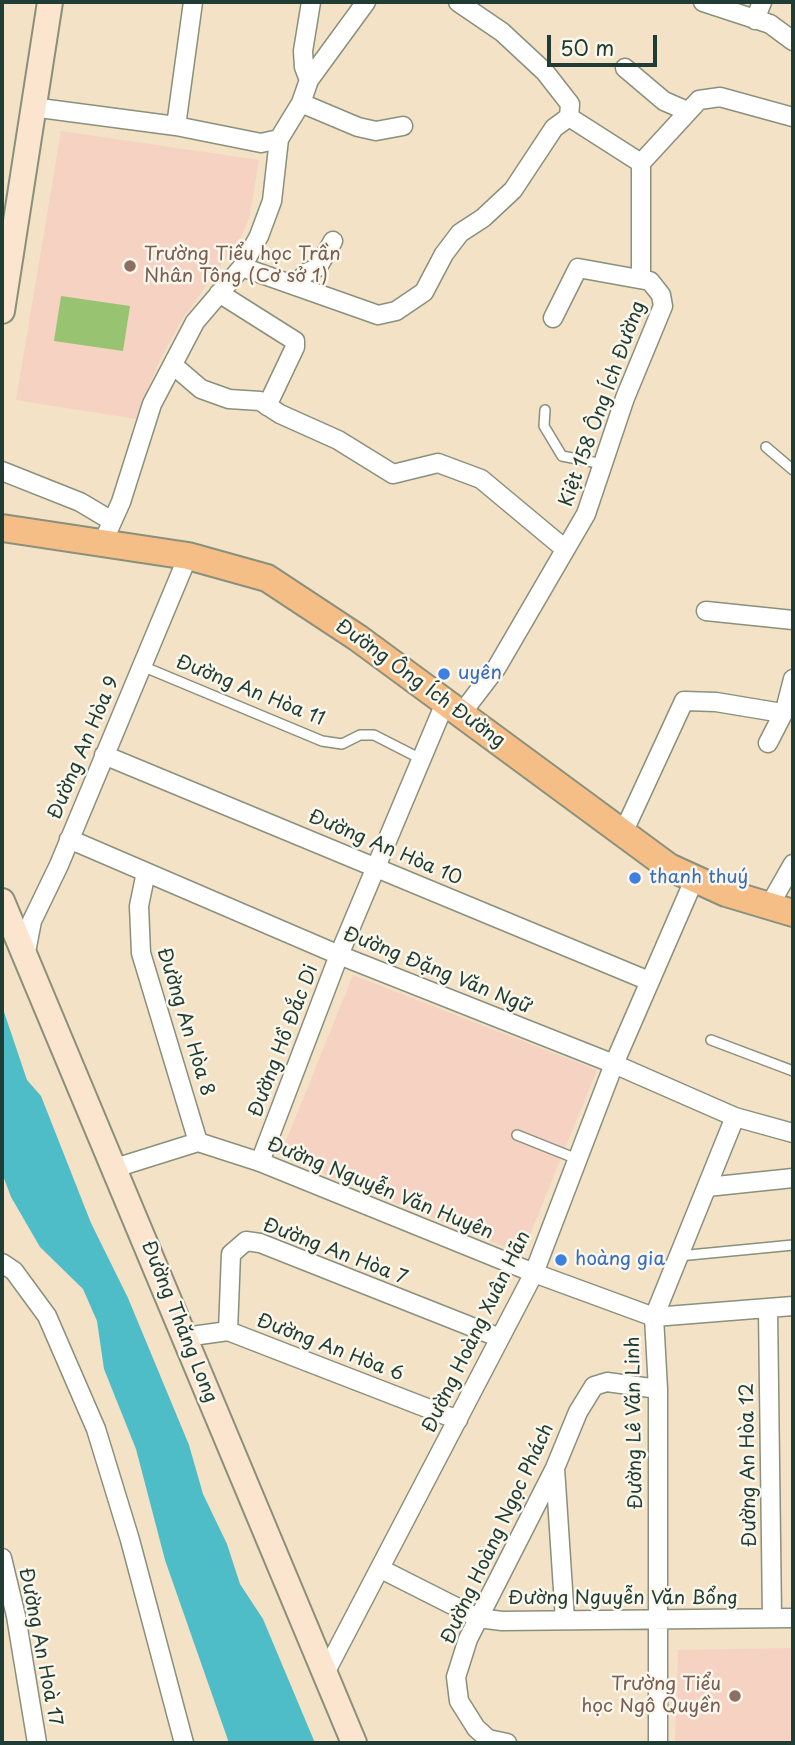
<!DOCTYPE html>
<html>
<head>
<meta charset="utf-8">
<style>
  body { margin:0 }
  #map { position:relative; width:795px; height:1745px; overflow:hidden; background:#f3e2c5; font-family:"Playpen Sans",sans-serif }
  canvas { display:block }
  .frame { position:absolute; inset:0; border:4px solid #1f3d34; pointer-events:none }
  .scale { position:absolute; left:547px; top:35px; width:110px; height:32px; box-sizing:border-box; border:4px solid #1f3d34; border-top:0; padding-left:9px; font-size:21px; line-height:24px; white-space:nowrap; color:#1f3d34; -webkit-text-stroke:5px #fbf7ec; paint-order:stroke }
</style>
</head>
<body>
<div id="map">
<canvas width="795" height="1745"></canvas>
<div class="frame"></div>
<div class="scale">50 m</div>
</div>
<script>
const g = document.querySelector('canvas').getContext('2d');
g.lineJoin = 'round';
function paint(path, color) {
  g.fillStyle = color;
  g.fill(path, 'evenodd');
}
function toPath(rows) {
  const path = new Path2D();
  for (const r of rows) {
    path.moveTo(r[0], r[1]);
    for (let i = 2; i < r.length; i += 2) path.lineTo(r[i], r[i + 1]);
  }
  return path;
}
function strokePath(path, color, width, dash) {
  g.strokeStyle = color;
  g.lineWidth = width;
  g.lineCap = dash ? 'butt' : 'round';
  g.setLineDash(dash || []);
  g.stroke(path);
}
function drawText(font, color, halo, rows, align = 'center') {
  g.font = font + ' "Playpen Sans",sans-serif';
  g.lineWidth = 5;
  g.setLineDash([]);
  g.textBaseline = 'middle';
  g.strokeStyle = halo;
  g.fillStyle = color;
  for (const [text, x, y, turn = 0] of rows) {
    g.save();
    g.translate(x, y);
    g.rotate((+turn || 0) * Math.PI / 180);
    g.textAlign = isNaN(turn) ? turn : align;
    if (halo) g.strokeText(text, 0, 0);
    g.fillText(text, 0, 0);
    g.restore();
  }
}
paint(toPath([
  [61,131,259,160,250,215,242,236,181,321,157,366,136,419,16,400],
  [353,975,597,1070,522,1254,280,1156],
  [793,1648,793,1743,675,1743,678,1650]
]), '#f5d2c2');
paint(toPath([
  [61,296,130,306,123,351,54,341]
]), '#98c371');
paint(toPath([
  [2,1006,27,1080,41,1096,91,1223,128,1298,189,1445,203,1494,227,1544,240,1584,263,1619,315,1743,229,1743,165,1560,136,1449,104,1369,97,1321,83,1289,40,1247,11,1197,2,1173]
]), '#4fbdc7');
const lane = toPath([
  [545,410,544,426,562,456,603,464],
  [766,447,793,470],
  [142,666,322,741,342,744,360,735,374,735,421,759],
  [711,1040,793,1071],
  [517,1135,577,1159],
  [679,1256,793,1245]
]);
const street = toPath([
  [458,2,502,32,545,72,570,104,569,117],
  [703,2,770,24,793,41],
  [755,20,762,2],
  [625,68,664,101,687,111],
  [309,80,304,67,303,51,311,2],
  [301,103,358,127,376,131,403,126],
  [32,107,176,126,261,143,279,139],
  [569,117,641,163],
  [176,126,193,2],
  [641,163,699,100,720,97,793,117],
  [641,163,641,278],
  [242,267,378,315,396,311,424,292,444,254,460,233,483,218,513,190,554,128,569,117],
  [295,286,306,273,318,267,333,241],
  [219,293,295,341,295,347,267,406],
  [173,365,201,389,229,399,260,401,280,414,338,440,393,474,438,463,481,479,565,549],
  [2,471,80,502,112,521],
  [103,542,121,502,152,404,195,322,242,267,259,236,272,201,279,139,301,103,309,80,366,2],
  [706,611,793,620],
  [461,714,497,667,586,514,625,398,663,306,661,295,650,281,578,268,553,318],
  [768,743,785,710,793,679],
  [104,755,649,981],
  [623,833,684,701,716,702,782,713],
  [69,839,339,955,614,1064,735,1117,793,1133],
  [146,872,139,906,141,953,198,1142],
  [769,906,793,864],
  [25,957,32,921,59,865,188,556],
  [260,1162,339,955,445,703],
  [115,1168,198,1142,260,1162,534,1273,654,1317,793,1306],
  [707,1187,793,1178],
  [2,1263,14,1271,47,1316,96,1429,130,1540,184,1743],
  [768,1310,772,1618],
  [228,1331,231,1254,246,1241,260,1243,500,1338],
  [185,1337,228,1331,458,1420],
  [555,1468,565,1620],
  [2,1558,16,1616,37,1743],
  [381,1569,478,1618,502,1621,793,1618],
  [324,1675,534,1273,614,1064,694,880],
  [507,1743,488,1739,476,1728,459,1701,456,1677,468,1639,555,1468,578,1412,594,1386,607,1382,658,1389],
  [658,1743,658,1389,654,1317,735,1117]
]);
const secondary = toPath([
  [2,311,50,2],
  [2,901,354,1743]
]);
const primary = toPath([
  [2,528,188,556,267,578,358,638,669,867,726,893,793,913]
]);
strokePath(lane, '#89907c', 12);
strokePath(street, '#89907c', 21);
strokePath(secondary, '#89907c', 28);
strokePath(primary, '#89907c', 30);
strokePath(lane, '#fff', 9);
strokePath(street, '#fff', 18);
strokePath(secondary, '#fbe5cf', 24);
strokePath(primary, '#f6be87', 26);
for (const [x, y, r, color] of [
  [130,266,7,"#8d6e63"],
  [444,674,7,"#3f7fe0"],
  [635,878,7,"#3f7fe0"],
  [561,1260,7,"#3f7fe0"],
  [735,1696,7,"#8d6e63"]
]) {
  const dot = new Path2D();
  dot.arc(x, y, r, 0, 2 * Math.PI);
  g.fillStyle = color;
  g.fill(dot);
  strokePath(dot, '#fbf7ec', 2.5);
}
drawText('19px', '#785e54', '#fbf7ec', [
  ["Trường Tiểu học Trần",144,255],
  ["Nhân Tông (Cơ sở 1)",144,277],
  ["Trường Tiểu",721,1685,"right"],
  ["học Ngô Quyền",721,1707,"right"]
], 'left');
drawText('19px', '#1f3d34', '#fbf7ec', [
  ["Kiệt 158 Ông Ích Đường",603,404,-70],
  ["Đường Ông Ích Đường",420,684,36],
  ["Đường An Hòa 11",250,691,22],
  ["Đường An Hòa 9",84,748,-67],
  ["Đường An Hòa 10",385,848,23],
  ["Đường Đặng Văn Ngữ",437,971,22],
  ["Đường An Hòa 8",185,1022,73],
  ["Đường Hồ Đắc Di",284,1041,-69],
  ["Đường Nguyễn Văn Huyên",380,1189,22],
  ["Đường An Hòa 7",335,1252,21],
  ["Đường Thăng Long",179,1322,68],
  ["Đường Hoàng Xuân Hãn",477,1332,-64],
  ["Đường An Hòa 6",330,1348,21],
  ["Đường Lê Văn Linh",635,1423,-91],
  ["Đường An Hòa 12",749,1465,-91],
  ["Đường Hoàng Ngọc Phách",498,1534,-65],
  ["Đường Nguyễn Văn Bổng",623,1599],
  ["Đường An Hoà 17",40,1647,79]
]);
drawText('19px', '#366cbe', '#fbf7ec', [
  ["uyên",458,674],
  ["thanh thuý",649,878],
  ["hoàng gia",575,1260]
], 'left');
</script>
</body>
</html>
